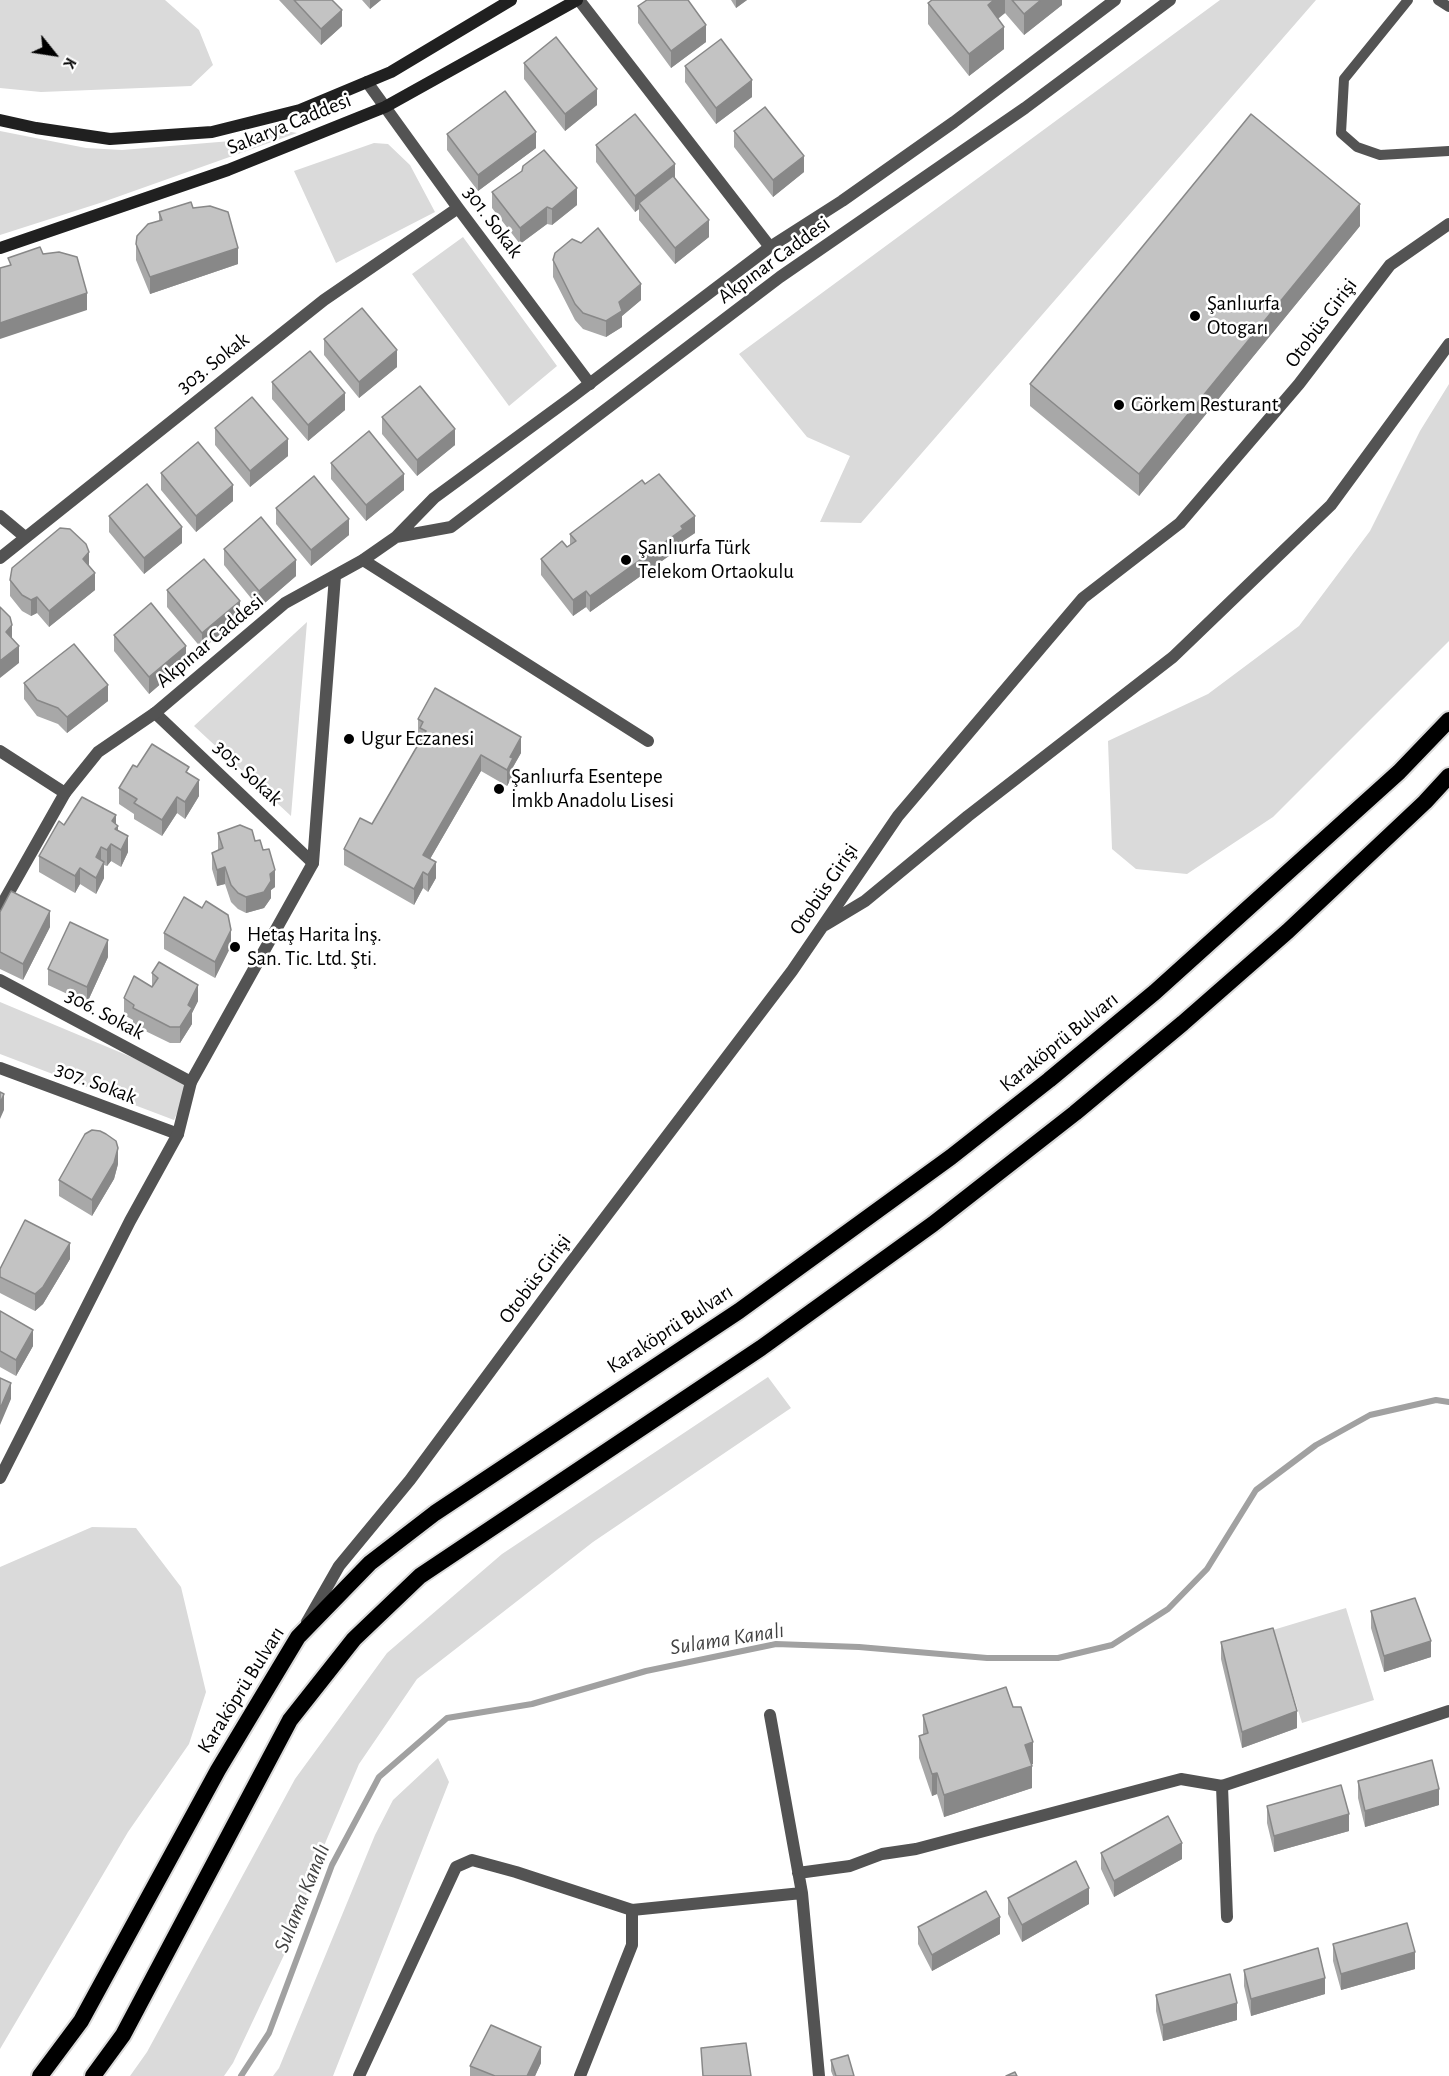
<!DOCTYPE html>
<html>
<head>
<meta charset="utf-8">
<style>
  body { margin:0 }
  #map { position:relative; width:1449px; height:2076px; overflow:hidden; background:#fff; font-family:"Alegreya Sans",sans-serif }
  canvas { display:block }
  .north { position:absolute; left:24px; top:24px; width:60px; height:60px; -webkit-text-stroke:4px #fff; paint-order:stroke; rotate:120deg; font-size:16px; font-weight:700; line-height:24px; text-align:center; color:#000 }
  .north::after { content:''; display:block; margin:auto; width:21px; height:27px; background:#000; clip-path:polygon(50% 0,100% 100%,50% 72%,0 100%) }
</style>
</head>
<body>
<div id="map">
<canvas width="1449" height="2076"></canvas>
<div class="north">K</div>
</div>
<script>
const g = document.querySelector('canvas').getContext('2d');
g.lineJoin = 'round';
function paint(path, color) {
  g.fillStyle = color;
  g.fill(path, 'evenodd');
}
function toPath(rows) {
  const path = new Path2D();
  for (const r of rows) {
    path.moveTo(r[0], r[1]);
    for (let i = 2; i < r.length; i += 2) path.lineTo(r[i], r[i + 1]);
  }
  return path;
}
function strokePath(path, color, width, dash) {
  g.strokeStyle = color;
  g.lineWidth = width;
  g.lineCap = dash ? 'butt' : 'round';
  g.setLineDash(dash || []);
  g.stroke(path);
}
function drawText(font, color, halo, rows, align = 'center') {
  g.font = font + ' "Alegreya Sans",sans-serif';
  g.lineWidth = 5;
  g.setLineDash([]);
  g.textBaseline = 'middle';
  g.strokeStyle = halo;
  g.fillStyle = color;
  for (const [text, x, y, turn = 0] of rows) {
    g.save();
    g.translate(x, y);
    g.rotate((+turn || 0) * Math.PI / 180);
    g.textAlign = isNaN(turn) ? turn : align;
    if (halo) g.strokeText(text, 0, 0);
    g.fillText(text, 0, 0);
    g.restore();
  }
}
paint(toPath([
  [0,0,165,0,199,30,213,65,191,86,41,92,0,88],
  [1220,0,1316,0,861,523,820,522,850,456,807,437,739,354],
  [0,131,86,148,122,150,231,141,286,131,297,133,103,202,0,235],
  [374,143,388,144,410,165,435,212,336,263,294,171],
  [463,237,557,366,509,406,412,274],
  [1449,384,1449,641,1273,817,1187,874,1136,869,1112,849,1108,741,1208,694,1299,626,1370,531,1420,431],
  [307,622,291,816,194,726],
  [0,1002,191,1082,174,1120,0,1054],
  [768,1377,791,1408,593,1542,417,1679,359,1764,326,1841,284,1955,233,2063,224,2076,130,2076,147,2052,295,1779,387,1653,502,1554],
  [92,1527,136,1528,181,1587,206,1692,189,1744,128,1832,0,2049,0,1567],
  [1346,1608,1374,1700,1302,1723,1273,1630],
  [438,1758,449,1782,333,2076,273,2076,279,2068,375,1835,393,1800]
]), '#dadada');
strokePath(toPath([
  [241,2076,269,2033,332,1865,379,1777,447,1718,532,1704,646,1671,776,1644,859,1647,987,1658,1058,1658,1112,1645,1168,1609,1207,1569,1256,1490,1316,1445,1370,1415,1436,1400,1449,1402]
]), '#a1a1a1', 6);
const trunk = toPath([
  [40,2076,81,2021,218,1770,298,1637,370,1563,435,1513,739,1311,951,1157,1049,1080,1155,992,1399,772,1449,720],
  [93,2076,123,2035,290,1720,354,1639,420,1576,761,1348,933,1224,1075,1113,1183,1023,1288,931,1425,802,1449,776]
]);
strokePath(trunk, '#dbdbdb', 20);
strokePath(toPath([
  [1408,0,1344,79,1341,133,1357,147,1380,155,1449,151],
  [1438,0,1449,7]
]), '#535353', 10);
strokePath(toPath([
  [579,0,770,247],
  [367,82,458,208,590,384],
  [0,516,25,537],
  [0,558,324,300,458,208],
  [363,560,648,741],
  [155,713,313,863],
  [0,908,65,793],
  [825,925,865,901,968,816,1173,657,1331,505,1449,344],
  [0,980,191,1082],
  [0,1068,178,1134],
  [307,1622,339,1566,410,1480,563,1273,792,971,898,816,1083,598,1180,523,1299,384,1390,265,1449,224],
  [770,1715,802,1893,819,2076],
  [1222,1786,1227,1917],
  [798,1873,850,1866,882,1854,916,1849,1181,1779,1222,1786,1449,1711],
  [359,2076,456,1867,472,1860,516,1872,632,1910,802,1893],
  [580,2076,632,1945,632,1910]
]), '#535353', 12);
strokePath(toPath([
  [396,537,451,527,780,277,1025,108,1170,0],
  [0,751,65,793,98,752,155,713,285,603,363,560,396,537,434,498,572,397,770,247,842,201,954,122,1115,0],
  [0,1478,130,1221,178,1134,191,1082,313,863,335,576]
]), '#535353', 12);
strokePath(toPath([
  [0,120,36,128,110,139,212,132,300,110,367,82,391,72,511,0],
  [0,248,228,170,385,107,577,0]
]), '#202020', 12);
strokePath(trunk, '#000', 16);
paint(toPath([
  [279,0,332,0,342,26,321,45],
  [362,0,381,0,370,9],
  [731,0,747,0,736,8],
  [932,0,1062,0,1062,5,1024,35,1005,13,998,19,1004,49,969,76,928,24,928,3],
  [638,6,706,42,671,68,638,23],
  [524,63,597,105,565,131,524,79],
  [685,66,752,97,716,124,685,82],
  [734,131,804,172,773,197,734,147],
  [447,134,536,148,478,191,447,150],
  [596,145,675,179,709,237,675,264,639,220,639,209,635,212,596,162],
  [492,192,577,205,552,225,547,224,520,244,492,208],
  [193,208,238,264,150,294,136,260,136,244,159,221,159,212],
  [1360,226,1139,496,1030,406,1030,384],
  [553,260,641,300,622,316,622,327,606,337,583,329,575,320,553,277],
  [324,339,397,367,359,398,324,355],
  [272,382,345,410,308,441,272,399],
  [382,417,455,445,417,476,382,434],
  [215,428,288,456,250,487,215,445],
  [331,463,404,490,366,521,331,479],
  [161,473,233,501,196,532,161,490],
  [645,484,695,533,683,541,683,546,590,612,586,607,573,616,541,575,541,559,570,546,570,534],
  [276,508,349,535,311,566,276,524],
  [109,516,182,543,144,574,109,532],
  [224,549,296,576,259,608,224,565],
  [89,566,95,590,49,627,37,613,31,616,22,611,10,596,10,580],
  [167,590,240,618,202,649,167,607],
  [114,635,186,662,149,694,114,651],
  [24,683,108,701,67,733,58,724,37,716,24,699],
  [418,719,521,753,513,767,513,775,507,786,481,771,430,859,436,878,428,892,423,888,414,905,344,865,344,849,372,824,420,741,420,736,418,735],
  [137,767,189,774,199,796,185,819,177,813,162,836,134,819,134,814,119,804,119,788],
  [116,824,118,831,128,852,121,867,111,861,107,866,104,865,104,878,96,894,80,884,75,893,39,872,39,856,64,825],
  [218,833,255,841,275,887,271,890,271,898,264,908,246,913,238,909,231,902,225,884,217,886,212,869,212,853,218,850],
  [0,912,50,927,23,980,0,969],
  [164,933,231,946,215,978,164,949],
  [108,957,87,1003,48,985,48,969],
  [152,973,198,1001,192,1013,192,1024,180,1043,170,1043,133,1025,133,1020,124,1015,124,998,152,987],
  [118,1164,114,1179,92,1216,59,1196,59,1180],
  [70,1259,43,1304,35,1311,0,1293,0,1269],
  [0,1311,33,1346,16,1376,0,1367],
  [1371,1611,1431,1657,1384,1672,1371,1628],
  [1221,1642,1297,1728,1242,1748,1221,1659],
  [923,1715,1033,1764,1032,1764,1032,1788,944,1817,937,1794,932,1796,919,1758,919,1736,923,1735],
  [1358,1781,1439,1805,1365,1827,1358,1798],
  [1267,1806,1349,1831,1274,1852,1267,1823],
  [1101,1853,1182,1859,1114,1897,1101,1869],
  [1008,1898,1089,1904,1022,1942,1008,1914],
  [918,1927,1000,1934,932,1971,918,1944],
  [1333,1944,1415,1969,1341,1990,1333,1961],
  [1244,1970,1325,1994,1251,2016,1244,1986],
  [1156,1995,1237,2020,1163,2041,1156,2011],
  [831,2060,854,2076,833,2076,831,2071],
  [541,2063,535,2076,470,2076,470,2066]
]), '#a8a8a8');
paint(toPath([
  [370,0,381,0,370,9],
  [736,0,747,0,736,8],
  [994,0,1005,0,1005,13,988,26,988,5],
  [1041,0,1062,0,1062,5,1024,35,1024,14],
  [342,10,342,26,321,45,321,29],
  [706,25,706,42,671,68,671,51],
  [1004,27,1004,49,969,76,969,54],
  [752,80,752,97,716,124,716,108],
  [597,89,597,105,565,131,565,114],
  [536,132,536,148,478,191,478,175],
  [804,156,804,172,773,197,773,180],
  [675,164,675,181,639,203,639,209,635,212,635,196],
  [577,188,577,205,552,225,552,209],
  [1360,204,1360,226,1139,496,1139,474],
  [547,207,547,224,520,244,520,228],
  [709,220,709,237,675,264,675,248],
  [238,248,238,264,150,294,150,277],
  [641,284,641,300,622,316,622,327,606,337,606,321,619,302],
  [87,293,87,310,0,339,0,323],
  [397,350,397,367,359,398,359,382],
  [345,393,345,410,308,441,308,425],
  [455,429,455,445,417,476,417,460],
  [288,439,288,456,250,487,250,471],
  [404,474,404,490,366,521,366,505],
  [233,485,233,501,196,532,196,516],
  [695,516,695,533,683,541,683,546,590,612,590,596,681,526],
  [349,519,349,535,311,566,311,550],
  [182,527,182,543,144,574,144,558],
  [89,552,89,569,83,559],
  [296,560,296,576,259,608,259,591],
  [95,573,95,590,49,627,49,611],
  [586,591,586,607,573,616,573,600],
  [37,597,37,613,31,616,31,600],
  [240,601,240,618,202,649,202,633],
  [12,625,12,642,6,632],
  [19,646,19,663,0,678,0,661],
  [186,646,186,662,149,694,149,677],
  [108,685,108,701,67,733,67,717],
  [521,737,521,753,513,767,513,775,507,786,507,770,510,757],
  [481,755,481,771,423,871,423,855],
  [199,780,199,796,185,819,185,802],
  [177,797,177,813,162,836,162,820],
  [116,815,116,829,118,826,118,842,112,821],
  [128,836,128,852,121,867,121,850],
  [111,844,111,861,107,866,107,850],
  [101,847,101,863,96,857],
  [104,862,104,878,96,894,96,878],
  [436,862,436,878,428,892,428,875],
  [225,867,225,884,217,886,217,870],
  [80,868,80,884,75,893,75,876],
  [275,870,275,887,271,890,271,898,264,908,246,913,246,897,270,874],
  [423,872,423,888,414,905,414,889],
  [50,911,50,927,23,980,23,964],
  [231,930,231,946,215,978,215,962],
  [108,940,108,957,87,1003,87,987],
  [198,985,198,1001,192,1013,192,1024,180,1043,180,1027,188,1005],
  [4,1094,4,1110,0,1119,0,1103],
  [118,1148,118,1164,114,1179,92,1216,92,1200],
  [70,1243,70,1259,43,1304,35,1311,35,1294],
  [33,1330,33,1346,16,1376,16,1360],
  [11,1383,11,1399,0,1425,0,1409],
  [1431,1641,1431,1657,1384,1672,1384,1656],
  [1297,1711,1297,1728,1242,1748,1242,1732],
  [1033,1742,1033,1764,1025,1766,1025,1745],
  [1032,1766,1032,1788,944,1817,944,1795],
  [937,1773,937,1794,932,1796,932,1774],
  [1439,1789,1439,1805,1365,1827,1365,1811],
  [1349,1814,1349,1831,1274,1852,1274,1836],
  [1182,1843,1182,1859,1114,1897,1114,1881],
  [1089,1888,1089,1904,1022,1942,1022,1925],
  [1000,1917,1000,1934,932,1971,932,1955],
  [1415,1952,1415,1969,1341,1990,1341,1974],
  [1325,1978,1325,1994,1251,2016,1251,1999],
  [1237,2003,1237,2020,1163,2041,1163,2025],
  [541,2047,541,2063,535,2076,527,2076]
]), '#888');
const building = toPath([
  [294,0,332,0,342,10,321,29,294,0],
  [647,0,688,0,706,25,671,51,638,6,647,0],
  [932,0,994,0,988,5,1004,27,969,54,928,3,932,0],
  [1012,0,1041,0,1024,14,1012,0],
  [556,37,597,89,565,114,524,63,556,37],
  [721,39,752,80,716,108,685,66,721,39],
  [505,91,536,132,478,175,447,134,505,91],
  [765,107,804,156,773,180,734,131,765,107],
  [635,114,675,164,635,196,596,145,635,114],
  [1251,114,1360,204,1139,474,1030,384,1251,114],
  [544,150,577,188,552,209,547,207,520,228,492,192,522,171,523,166,544,150],
  [673,176,709,220,675,248,639,203,673,176],
  [191,202,193,208,210,206,228,212,238,248,150,277,136,244,137,236,148,224,162,220,159,212,191,202],
  [598,228,641,284,619,302,622,311,606,321,583,313,575,304,553,260,555,253,572,239,581,243,598,228],
  [40,247,43,254,59,252,77,257,87,293,0,323,0,268,11,265,8,258,40,247],
  [362,308,397,350,359,382,324,339,362,308],
  [310,351,345,393,308,425,272,382,310,351],
  [420,386,455,429,417,460,382,417,420,386],
  [252,397,288,439,250,471,215,428,252,397],
  [369,431,404,474,366,505,331,463,369,431],
  [198,442,233,485,196,516,161,473,198,442],
  [659,474,695,516,681,526,683,529,590,596,586,591,573,600,541,559,562,541,567,547,576,541,570,534,642,480,645,484,659,474],
  [314,476,349,519,311,550,276,508,314,476],
  [147,484,182,527,144,558,109,516,147,484],
  [261,517,296,560,259,591,224,549,261,517],
  [60,528,70,529,86,544,89,552,83,559,95,573,49,611,37,597,31,600,22,595,10,580,12,568,60,528],
  [204,559,240,601,202,633,167,590,204,559],
  [151,603,186,646,149,677,114,635,151,603],
  [0,607,10,617,12,625,6,632,19,646,0,661,0,607],
  [74,644,108,685,67,717,58,708,37,700,24,683,74,644],
  [435,688,521,737,510,757,513,758,507,770,481,755,423,855,436,862,428,875,423,872,414,889,344,849,360,818,372,824,426,731,420,728,423,722,418,719,435,688],
  [152,744,189,767,186,772,199,780,185,802,177,797,162,820,134,803,137,799,119,788,133,765,137,767,152,744],
  [82,797,116,815,112,821,118,826,115,829,128,836,121,850,111,844,107,850,101,847,96,857,104,862,96,878,80,868,75,876,39,856,59,821,64,825,82,797],
  [240,825,252,830,255,841,260,840,263,850,269,849,275,870,270,874,271,881,264,892,246,897,238,893,231,885,225,867,217,870,212,853,223,848,218,833,240,825],
  [11,891,50,911,23,964,0,952,0,912,11,891],
  [184,897,202,908,206,901,228,915,231,930,215,962,164,933,184,897],
  [70,922,108,940,87,987,48,969,70,922],
  [159,962,198,985,188,1005,192,1008,180,1027,170,1027,133,1008,134,1005,124,998,134,976,152,987,158,978,152,973,159,962],
  [0,1092,4,1094,0,1103,0,1092],
  [92,1130,100,1131,106,1134,116,1141,118,1148,114,1163,92,1200,59,1180,85,1134,92,1130],
  [25,1220,70,1243,43,1287,35,1294,0,1277,0,1269,25,1220],
  [0,1311,33,1330,16,1360,0,1351,0,1311],
  [0,1378,11,1383,0,1409,0,1378],
  [1415,1598,1431,1641,1384,1656,1371,1611,1415,1598],
  [1273,1628,1297,1711,1242,1732,1221,1642,1273,1628],
  [1006,1687,1013,1707,1021,1707,1033,1742,1025,1745,1032,1766,944,1795,937,1773,932,1774,919,1736,928,1733,923,1715,1006,1687],
  [1432,1760,1439,1789,1365,1811,1358,1781,1432,1760],
  [1341,1785,1349,1814,1274,1836,1267,1806,1341,1785],
  [1168,1816,1182,1843,1114,1881,1101,1853,1168,1816],
  [1076,1861,1089,1888,1022,1925,1008,1898,1076,1861],
  [986,1891,1000,1917,932,1955,918,1927,986,1891],
  [1407,1923,1415,1952,1341,1974,1333,1944,1407,1923],
  [1318,1948,1325,1978,1251,1999,1244,1970,1318,1948],
  [1230,1974,1237,2003,1163,2025,1156,1995,1230,1974],
  [491,2025,541,2047,527,2076,495,2076,470,2066,491,2025],
  [746,2043,751,2076,703,2076,701,2048,746,2043],
  [848,2055,854,2076,836,2076,831,2060,848,2055],
  [1015,2072,1017,2076,1006,2076,1015,2072]
]);
paint(building, '#c3c3c3');
strokePath(building, '#888', 1.5);
for (const [x, y, r, color] of [
  [1195,316,6,"#000"],
  [1119,405,6,"#000"],
  [626,560,6,"#000"],
  [349,739,6,"#000"],
  [499,789,6,"#000"],
  [235,947,6,"#000"]
]) {
  const dot = new Path2D();
  dot.arc(x, y, r, 0, 2 * Math.PI);
  g.fillStyle = color;
  g.fill(dot);
  strokePath(dot, '#fff', 2);
}
drawText('21px', '#000', '#fff', [
  ["Sakarya Caddesi",289,124,-22],
  ["301. Sokak",493,222,53],
  ["Akpınar Caddesi",774,260,-36],
  ["Otobüs Girişi",1321,323,-53],
  ["303. Sokak",213,363,-38],
  ["Akpınar Caddesi",210,641,-40],
  ["305. Sokak",248,773,43],
  ["Otobüs Girişi",824,889,-56],
  ["306. Sokak",105,1014,28],
  ["Karaköprü Bulvarı",1059,1042,-39],
  ["307. Sokak",96,1083,21],
  ["Otobüs Girişi",535,1279,-53],
  ["Karaköprü Bulvarı",670,1329,-33],
  ["Karaköprü Bulvarı",241,1690,-58]
]);
drawText('21px', '#000', '#fff', [
  ["Şanlıurfa",1207,304],
  ["Otogarı",1207,328],
  ["Görkem Resturant",1131,405],
  ["Şanlıurfa Türk",638,548],
  ["Telekom Ortaokulu",638,572],
  ["Ugur Eczanesi",361,739],
  ["Şanlıurfa Esentepe",511,777],
  ["İmkb Anadolu Lisesi",511,801],
  ["Hetaş Harita İnş.",247,935],
  ["San. Tic. Ltd. Şti.",247,959]
], 'left');
drawText('italic 22px', '#424242', '#fff', [
  ["Sulama Kanalı",727,1639,-9],
  ["Sulama Kanalı",302,1898,-68]
]);
</script>
</body>
</html>
